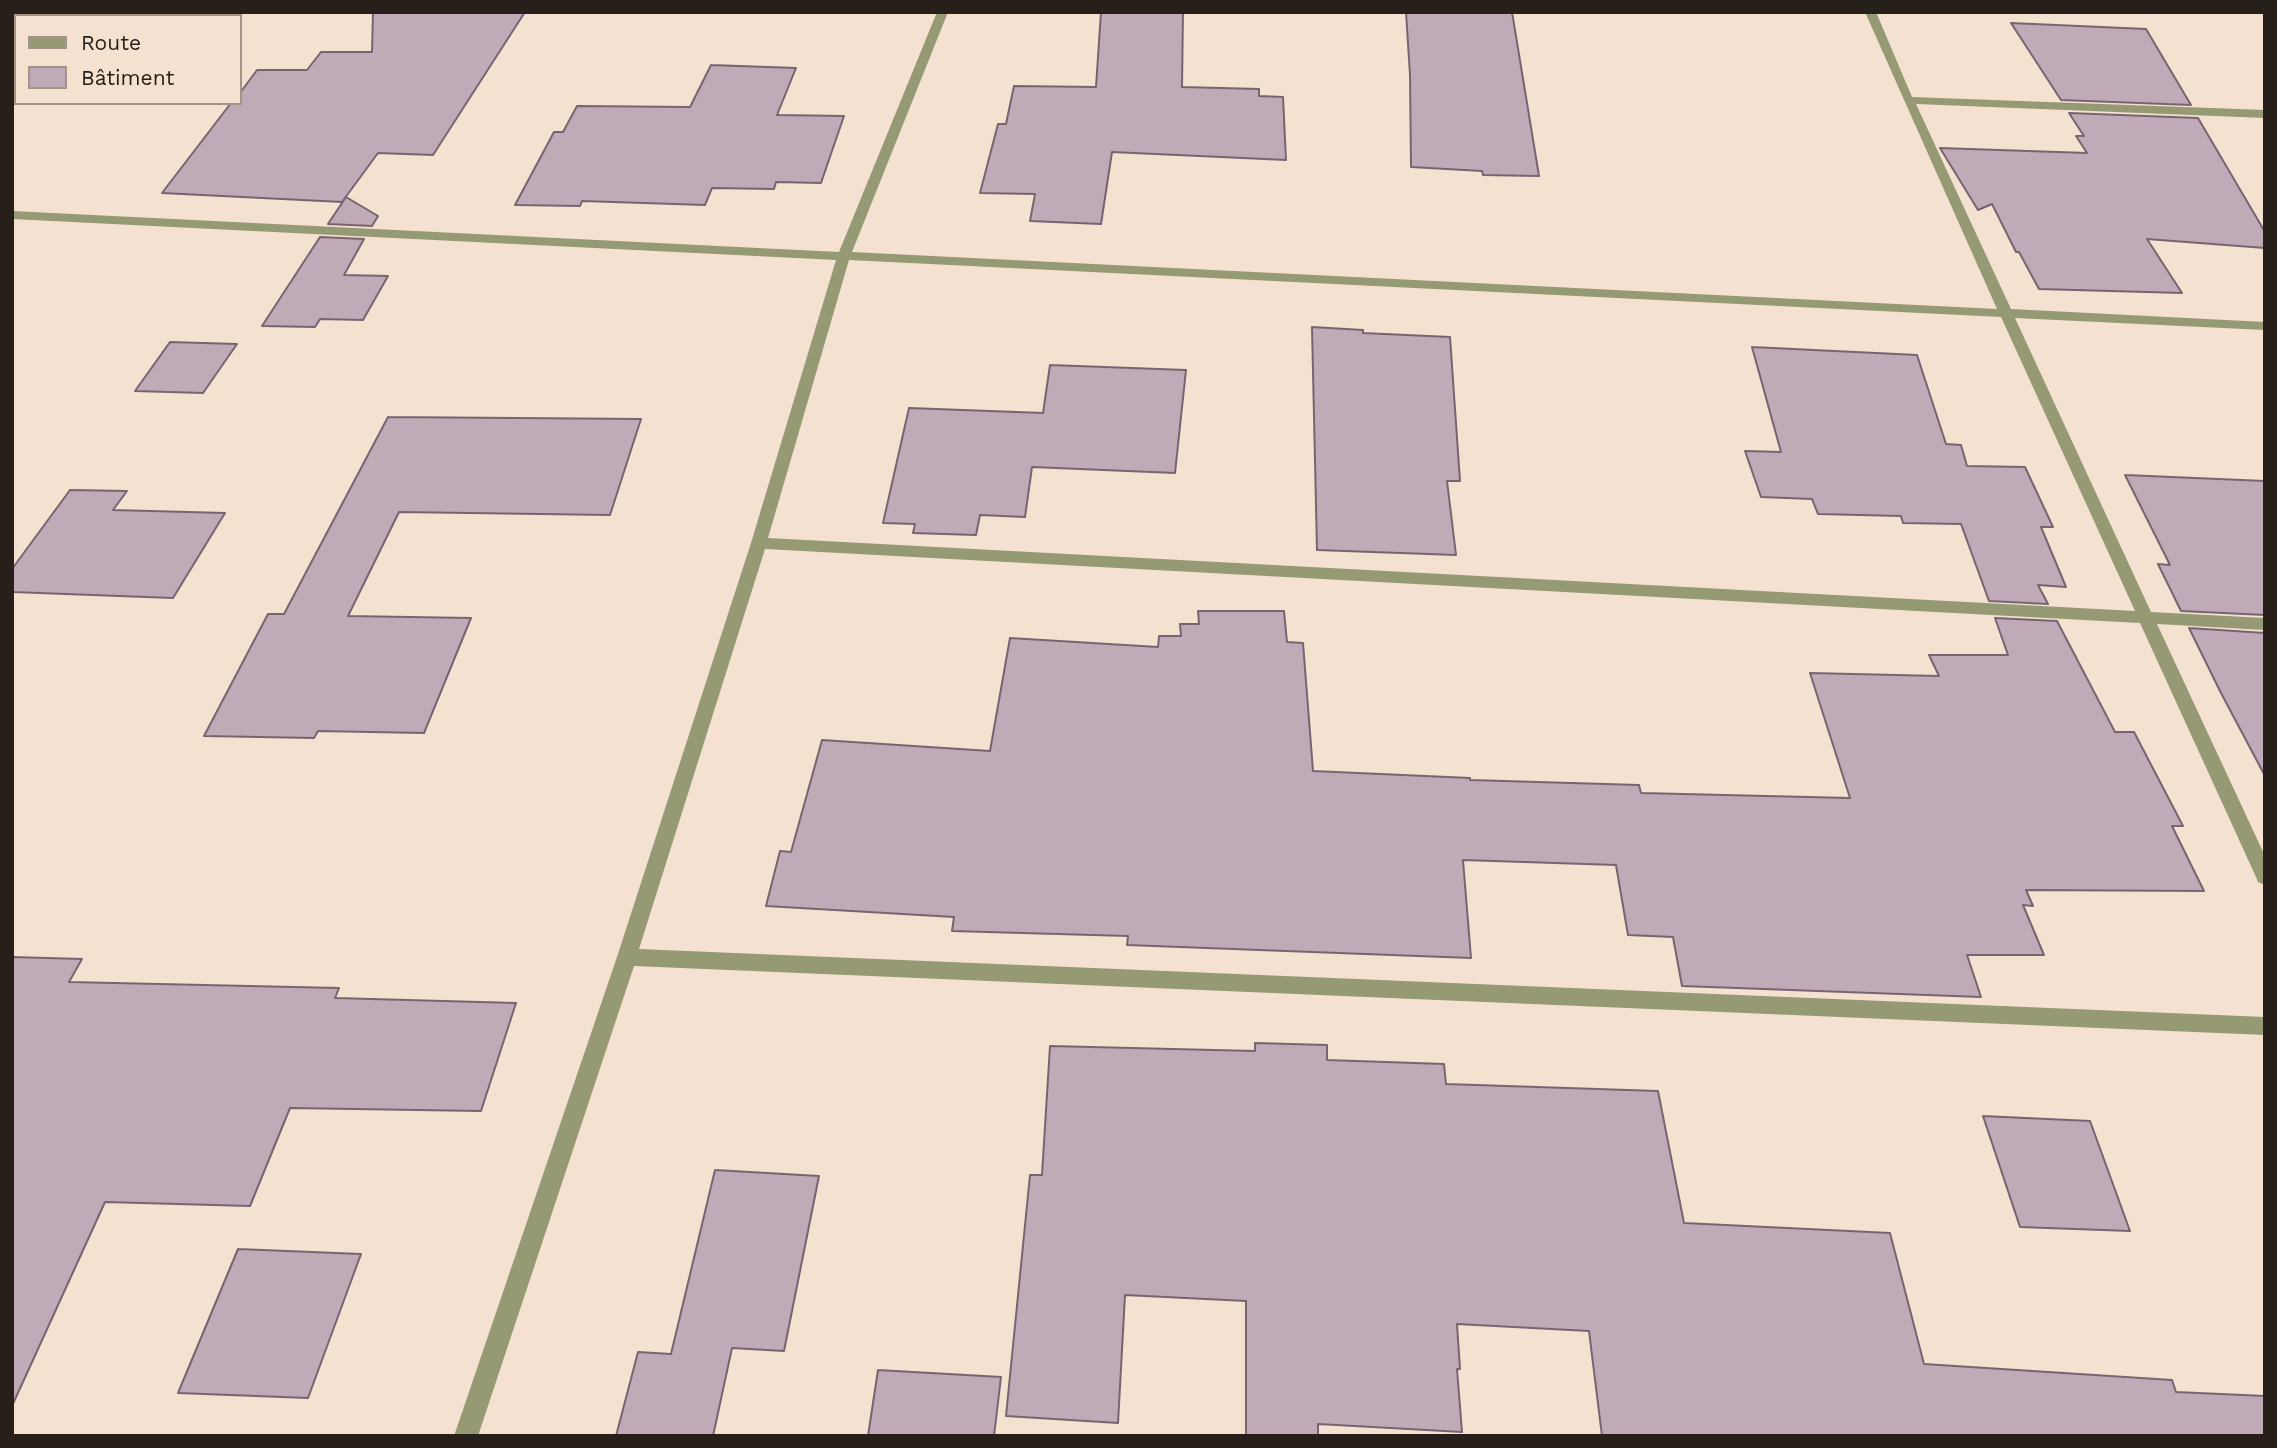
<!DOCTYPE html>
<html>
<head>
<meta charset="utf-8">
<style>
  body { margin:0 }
  #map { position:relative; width:2277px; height:1448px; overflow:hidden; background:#f5e1d0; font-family:"Work Sans",sans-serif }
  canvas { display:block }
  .frame { position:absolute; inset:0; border:14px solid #27201a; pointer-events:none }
  .legend { position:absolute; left:14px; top:14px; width:228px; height:91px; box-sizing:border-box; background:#f5e1d0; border:2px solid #a39487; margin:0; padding:9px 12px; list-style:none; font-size:21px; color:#27201a }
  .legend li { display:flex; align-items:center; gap:14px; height:35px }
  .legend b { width:35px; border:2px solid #a39487 }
</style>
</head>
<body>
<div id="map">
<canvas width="2277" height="1448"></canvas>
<div class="frame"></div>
<ul class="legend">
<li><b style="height:9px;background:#959974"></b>Route</li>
<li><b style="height:19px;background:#c0aab7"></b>Bâtiment</li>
</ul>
</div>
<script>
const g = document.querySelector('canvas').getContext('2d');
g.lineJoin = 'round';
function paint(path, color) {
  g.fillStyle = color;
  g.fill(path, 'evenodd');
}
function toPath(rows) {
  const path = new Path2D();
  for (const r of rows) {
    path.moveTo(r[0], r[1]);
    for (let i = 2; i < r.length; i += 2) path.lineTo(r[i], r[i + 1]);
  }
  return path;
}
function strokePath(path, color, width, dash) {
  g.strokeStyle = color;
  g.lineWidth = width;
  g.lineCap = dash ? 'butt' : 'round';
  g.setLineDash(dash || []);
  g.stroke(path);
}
const building = toPath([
  [373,12,525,12,433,155,378,153,342,202,162,193,231,103,240,103,240,93,257,70,307,70,321,52,372,52,373,12],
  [1101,12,1183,12,1182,87,1259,89,1259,96,1283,97,1286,160,1112,152,1101,224,1030,221,1035,194,980,193,998,124,1006,124,1014,86,1096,87,1101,12],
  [1406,12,1512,12,1539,176,1483,175,1482,171,1411,167,1410,75,1406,12],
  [2011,23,2146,29,2191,105,2061,100,2011,23],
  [711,65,796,68,777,115,844,116,821,183,776,182,774,189,712,188,705,205,582,201,580,206,515,205,554,132,563,132,577,106,690,107,711,65],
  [2069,113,2198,118,2265,232,2265,248,2147,239,2182,293,2039,289,2019,252,2016,252,1992,204,1978,210,1940,148,2087,153,2076,136,2084,136,2069,113],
  [346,197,378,216,372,226,328,224,346,197],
  [320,237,364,239,344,275,388,276,363,320,320,319,315,327,262,326,320,237],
  [1312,327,1363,330,1363,333,1450,337,1460,481,1447,481,1456,555,1317,550,1312,327],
  [170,342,237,344,203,393,135,391,170,342],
  [1752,347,1917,355,1946,444,1961,445,1967,466,2025,467,2053,527,2041,527,2066,587,2038,585,2048,604,1989,601,1961,524,1903,523,1901,516,1818,514,1812,499,1761,497,1745,451,1781,452,1752,347],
  [1050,365,1186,370,1175,473,1032,467,1025,517,980,515,976,535,913,533,915,524,883,523,909,408,1043,413,1050,365],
  [388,417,641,419,610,515,399,512,348,616,471,618,424,733,318,731,314,738,204,736,268,614,284,614,388,417],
  [2125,475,2265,481,2265,615,2181,611,2158,564,2170,565,2125,475],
  [70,490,127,491,113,510,225,513,173,598,12,592,12,569,70,490],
  [1198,611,1284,611,1287,642,1303,643,1313,771,1470,778,1470,780,1639,785,1641,793,1850,798,1810,673,1939,676,1929,655,2008,655,1995,618,2057,621,2115,732,2134,732,2183,826,2172,826,2204,891,2026,890,2033,906,2023,905,2044,955,1967,955,1981,997,1682,986,1673,937,1628,935,1616,865,1463,860,1471,958,1127,945,1128,936,952,931,954,917,766,906,780,851,791,852,822,740,990,751,1010,638,1158,647,1159,636,1181,636,1180,624,1199,624,1198,611],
  [2189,628,2265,633,2265,776,2221,693,2189,628],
  [12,957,82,959,69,982,339,988,335,998,516,1003,481,1111,290,1108,250,1206,105,1202,12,1406,12,957],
  [1255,1043,1327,1045,1327,1060,1444,1064,1446,1084,1658,1091,1684,1223,1890,1233,1924,1364,2172,1380,2176,1392,2265,1396,2265,1436,1602,1436,1589,1331,1457,1324,1460,1369,1457,1369,1462,1432,1318,1424,1318,1436,1246,1436,1246,1301,1125,1295,1118,1423,1006,1416,1030,1175,1042,1175,1050,1046,1255,1051,1255,1043],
  [1983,1116,2090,1121,2130,1231,2020,1227,1983,1116],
  [715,1170,819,1176,784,1351,732,1348,713,1436,616,1436,638,1352,671,1354,715,1170],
  [238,1249,361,1254,308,1398,178,1393,238,1249],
  [878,1370,1001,1377,994,1436,868,1436,878,1370]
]);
paint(building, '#c0aab7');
strokePath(building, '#786471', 2);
paint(toPath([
  [937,12,948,12,852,252,1997,309,1865,12,1876,12,1912,97,2265,110,2265,118,1916,104,2011,309,2265,322,2265,330,2015,318,2151,612,2265,618,2265,630,2157,624,2265,856,2265,885,2258,882,2256,877,2140,623,765,549,639,949,2265,1017,2265,1035,634,966,478,1436,454,1436,617,957,751,543,836,260,12,219,12,211,839,252,937,12],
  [849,260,2001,317,2135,611,768,538,849,260]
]), '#959974');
</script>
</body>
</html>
